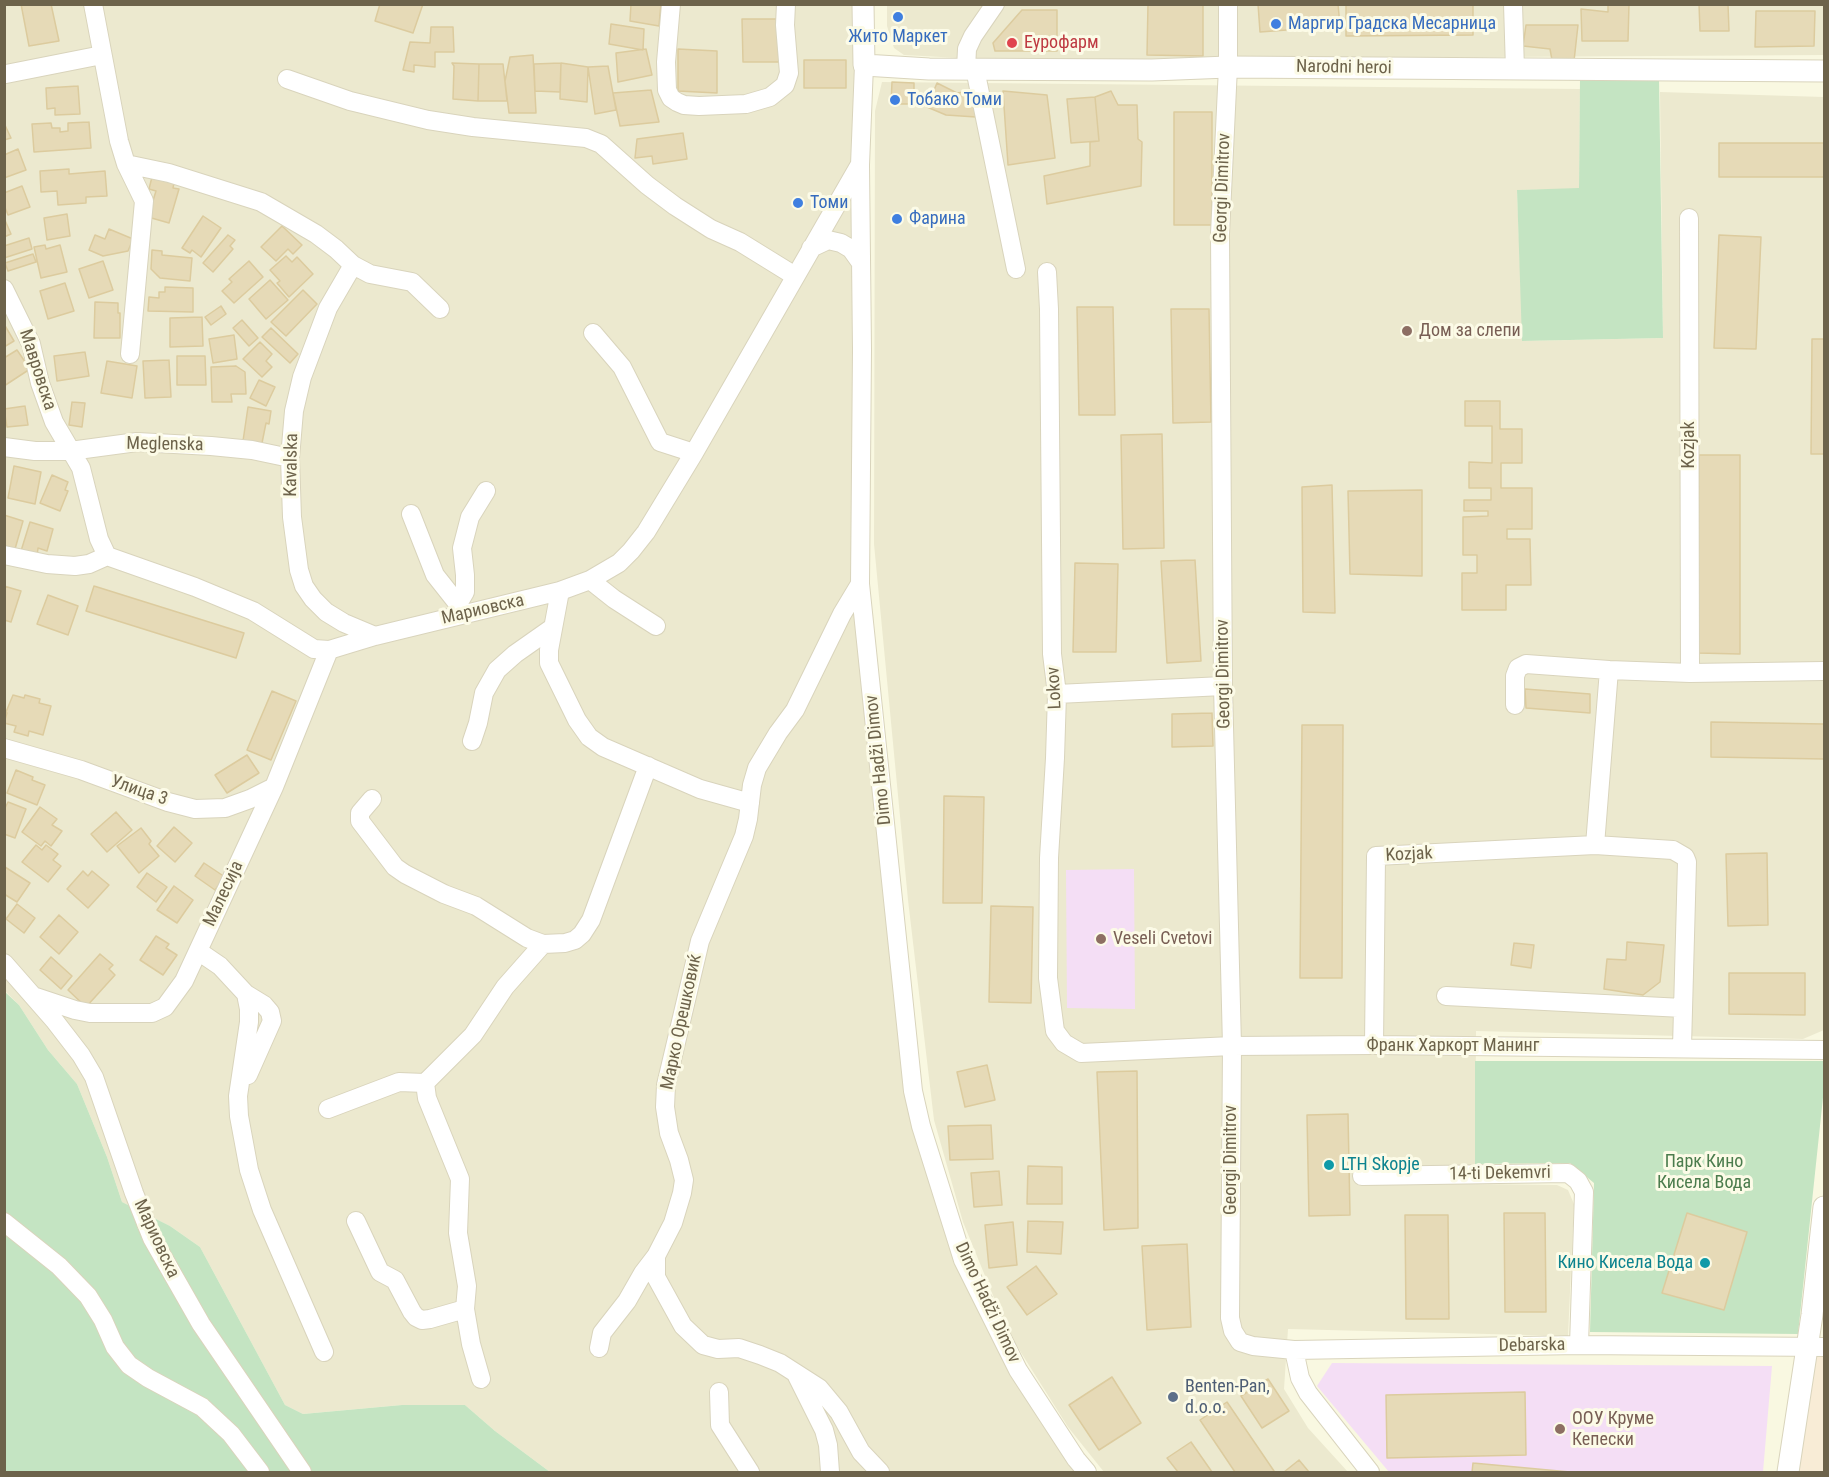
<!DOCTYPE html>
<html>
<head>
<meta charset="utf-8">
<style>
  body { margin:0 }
  #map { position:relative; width:1829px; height:1477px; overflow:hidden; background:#f9f8e1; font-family:"Roboto Condensed",sans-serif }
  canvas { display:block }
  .frame { position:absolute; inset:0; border:6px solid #6d634b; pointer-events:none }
</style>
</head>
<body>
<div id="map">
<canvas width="1829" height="1477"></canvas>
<div class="frame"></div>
</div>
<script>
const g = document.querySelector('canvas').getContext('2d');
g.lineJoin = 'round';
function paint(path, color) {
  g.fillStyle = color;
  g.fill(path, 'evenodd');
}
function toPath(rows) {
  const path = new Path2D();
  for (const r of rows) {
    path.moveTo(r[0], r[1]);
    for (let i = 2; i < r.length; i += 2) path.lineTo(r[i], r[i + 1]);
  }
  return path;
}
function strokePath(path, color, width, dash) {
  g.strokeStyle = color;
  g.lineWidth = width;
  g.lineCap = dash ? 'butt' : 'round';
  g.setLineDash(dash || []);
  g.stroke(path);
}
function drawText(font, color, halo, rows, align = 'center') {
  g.font = font + ' "Roboto Condensed",sans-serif';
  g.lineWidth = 6;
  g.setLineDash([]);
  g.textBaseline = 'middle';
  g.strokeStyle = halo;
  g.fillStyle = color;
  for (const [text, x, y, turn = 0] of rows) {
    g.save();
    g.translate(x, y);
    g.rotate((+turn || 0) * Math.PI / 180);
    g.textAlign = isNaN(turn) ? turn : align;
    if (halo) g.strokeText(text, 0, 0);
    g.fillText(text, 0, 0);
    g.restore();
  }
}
paint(toPath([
  [4,5,863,5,860,583,913,1091,963,1260,1087,1472,550,1472,495,1431,465,1405,402,1405,303,1414,285,1405,200,1247,170,1226,122,1202,107,1157,77,1084,48,1050,19,1005,5,991],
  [887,5,1824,5,1824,55,996,60,904,55,894,48,887,26],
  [882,82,1580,89,1579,189,1517,190,1523,341,1663,338,1660,92,1824,97,1824,1030,1803,1039,1476,1031,1475,1184,1557,1185,1568,1190,1574,1204,1568,1336,1288,1329,1284,1389,1308,1428,1348,1472,1104,1472,1068,1427,1008,1332,963,1222,934,1120,908,900,874,544,875,111]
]), '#ece9cf');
paint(toPath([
  [1808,1346,1824,1347,1824,1472,1788,1472]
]), '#f8ecd6');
paint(toPath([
  [1134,869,1135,1009,1067,1008,1066,870],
  [1332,1363,1772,1366,1763,1472,1389,1472,1317,1386]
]), '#f4def5');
paint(toPath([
  [1580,79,1659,79,1663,338,1522,341,1517,190,1579,188],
  [4,991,19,1005,48,1050,77,1084,107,1157,122,1202,170,1226,200,1247,285,1405,303,1414,402,1405,465,1405,495,1431,550,1472,5,1472],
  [1475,1061,1824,1061,1824,1088,1798,1334,1590,1332,1594,1183,1570,1163,1475,1164]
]), '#c4e4c2');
const building = toPath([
  [21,4,51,4,59,41,29,46,21,4],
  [380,4,423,4,413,33,375,21,380,4],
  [631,4,661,4,659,26,630,21,631,4],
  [1148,4,1203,4,1203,56,1147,55,1148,4],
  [1258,4,1338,4,1340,26,1260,32,1258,4],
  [1346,4,1473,4,1473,35,1346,36,1346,4],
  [1608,4,1629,4,1628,41,1582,41,1581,9,1608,12,1608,4],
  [1699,4,1728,4,1729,31,1700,31,1699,4],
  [1022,10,1057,10,1057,51,995,51,993,43,1022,10],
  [1756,11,1815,11,1814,46,1755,47,1756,11],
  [742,19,777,19,779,62,743,62,742,19],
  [611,24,644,29,643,50,609,44,611,24],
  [1526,25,1578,25,1574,61,1552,60,1550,49,1523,46,1526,25],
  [431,27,453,27,454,52,435,52,435,67,414,65,414,72,403,70,410,42,430,43,431,27],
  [646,49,652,75,618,82,616,53,646,49],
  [678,49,717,51,717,93,678,91,678,49],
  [533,55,536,113,509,113,505,81,510,57,533,55],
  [804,60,846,60,846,88,804,88,804,60],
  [452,63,479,64,478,101,453,99,454,66,452,63],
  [561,63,560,92,535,91,534,64,561,63],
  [561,63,588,67,587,102,560,99,561,63],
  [479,64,503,64,507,101,478,101,479,64],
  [608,66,616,110,595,114,588,67,608,66],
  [892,82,914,83,914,104,891,104,892,82],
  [937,83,957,93,971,91,976,117,946,115,927,107,937,83],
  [78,86,80,114,55,115,55,108,47,109,46,88,78,86],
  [651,90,659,122,620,126,613,93,651,90],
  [1003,91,1047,95,1055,158,1008,165,1003,91],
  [1111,91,1118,105,1137,105,1138,139,1142,142,1141,186,1047,204,1044,176,1090,166,1090,142,1099,141,1095,97,1111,91],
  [1095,97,1099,141,1071,143,1067,99,1095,97],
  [1174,112,1212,112,1212,225,1174,225,1174,112],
  [89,122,91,148,34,152,32,124,51,123,52,128,60,128,60,132,68,131,68,123,89,122],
  [4,123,11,138,4,140,4,123],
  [683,133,687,159,653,164,652,156,635,158,637,139,683,133],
  [1719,143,1824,143,1824,177,1719,177,1719,143],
  [18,149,26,170,4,178,4,155,18,149],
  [69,169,69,174,105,171,107,196,86,197,86,203,58,205,57,191,41,192,40,171,69,169],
  [152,177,174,183,173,188,179,189,169,223,148,217,156,191,149,189,152,177],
  [22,186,30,207,8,215,4,205,4,193,22,186],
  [67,214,70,236,47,240,44,218,67,214],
  [203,216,221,228,201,257,192,250,190,253,182,248,203,216],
  [4,218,11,234,4,237,4,218],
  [282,226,302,245,293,254,288,249,276,261,261,247,282,226],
  [109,229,133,239,128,251,103,256,89,250,95,235,105,239,109,229],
  [228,235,235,240,230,246,233,249,213,272,203,263,228,235],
  [1719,235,1761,237,1756,349,1714,348,1719,235],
  [29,238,32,249,4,258,4,246,29,238],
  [45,245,46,249,60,245,67,272,41,278,34,247,45,245],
  [152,250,162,251,162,255,192,258,190,281,160,278,151,269,152,250],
  [33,254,36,262,8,271,5,263,33,254],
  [286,256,292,262,297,257,313,274,289,297,277,283,280,281,270,270,286,256],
  [103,261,113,290,89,298,79,269,103,261],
  [249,261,263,277,234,303,222,291,232,282,229,279,249,261],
  [270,280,288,300,266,319,249,299,270,280],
  [65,283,74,311,48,319,40,291,65,283],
  [165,287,193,288,193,312,148,311,149,297,159,298,159,292,165,292,165,287],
  [303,290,317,304,286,336,271,322,303,290],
  [95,302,118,303,118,313,120,313,120,338,94,338,95,302],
  [221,306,226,314,211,325,205,317,221,306],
  [1077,307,1113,307,1115,415,1079,415,1077,307],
  [1171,309,1209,309,1211,422,1173,423,1171,309],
  [202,317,203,346,170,347,170,318,202,317],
  [242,320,258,338,249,346,233,328,242,320],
  [4,324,14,341,4,347,4,324],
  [271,328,298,354,290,363,262,337,271,328],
  [234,335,237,359,213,363,209,339,234,335],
  [1812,339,1824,339,1824,454,1811,454,1812,339],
  [260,342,272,354,266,361,272,367,262,377,243,359,260,342],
  [17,350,30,369,4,386,4,358,17,350],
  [85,352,89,376,57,381,54,356,85,352],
  [177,356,205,356,206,385,177,385,177,356],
  [169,360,171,397,145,398,143,361,169,360],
  [107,361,137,366,132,398,101,393,107,361],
  [236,366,245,372,246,394,231,394,232,402,212,402,211,367,236,366],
  [259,380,275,387,266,406,250,398,259,380],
  [1465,401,1500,401,1500,429,1522,429,1522,463,1501,463,1501,488,1532,488,1532,529,1507,529,1507,539,1530,539,1531,585,1506,585,1506,610,1462,610,1462,573,1477,573,1477,555,1463,555,1463,517,1488,516,1488,511,1464,511,1464,500,1491,500,1491,488,1469,488,1469,462,1492,463,1492,426,1465,426,1465,401],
  [72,402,85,403,82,427,69,425,72,402],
  [25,406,28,425,7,427,4,409,25,406],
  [248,407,271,411,269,424,266,423,262,443,243,441,248,407],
  [1162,434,1164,548,1123,549,1121,435,1162,434],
  [1699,455,1740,455,1740,654,1698,653,1699,455],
  [14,466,41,472,35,504,8,498,14,466],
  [52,475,68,482,65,490,68,491,60,511,40,503,52,475],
  [1332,485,1335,613,1303,612,1302,487,1332,485],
  [1422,490,1422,576,1350,574,1348,491,1422,490],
  [4,515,23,521,15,549,4,546,4,515],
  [30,522,53,529,47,551,38,548,37,556,21,551,30,522],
  [1195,560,1201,661,1167,663,1161,561,1195,560],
  [1075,563,1118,564,1116,652,1073,652,1075,563],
  [4,586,21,591,11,622,4,620,4,586],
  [94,586,244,633,236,658,86,611,94,586],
  [48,595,78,606,68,635,37,624,48,595],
  [1525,689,1590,694,1590,713,1526,708,1525,689],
  [272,691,296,701,271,760,247,750,272,691],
  [13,695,24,698,25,695,40,699,39,703,51,706,43,735,29,731,28,736,14,732,16,726,4,723,7,713,6,712,13,695],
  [1212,713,1213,746,1172,747,1172,714,1212,713],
  [1711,722,1824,724,1824,759,1711,757,1711,722],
  [1302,725,1343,725,1342,978,1300,978,1302,725],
  [247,755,259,773,227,793,215,775,247,755],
  [16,770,33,777,32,780,45,785,37,805,7,793,16,770],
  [944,796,984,797,982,903,943,903,944,796],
  [8,802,26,809,15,838,4,834,4,810,8,802],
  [40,807,57,819,52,825,62,831,51,846,45,841,41,846,22,832,40,807],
  [116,812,132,830,107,852,91,834,116,812],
  [174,827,192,843,175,862,157,846,174,827],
  [141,828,151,841,149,844,159,856,139,873,117,846,141,828],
  [36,845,42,850,46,845,58,854,53,860,61,866,48,882,22,862,36,845],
  [1767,853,1768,925,1728,926,1726,854,1767,853],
  [204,863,225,877,215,890,195,876,204,863],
  [5,867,30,883,17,902,4,894,5,867],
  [83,871,88,876,92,871,109,885,88,908,67,889,83,871],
  [147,873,167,887,156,902,137,887,147,873],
  [174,886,193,900,177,923,157,910,174,886],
  [17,904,35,918,24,933,6,919,17,904],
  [991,906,1033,907,1031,1003,989,1002,991,906],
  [59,915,78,932,59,954,40,937,59,915],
  [156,936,169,944,166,948,177,955,163,975,140,960,156,936],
  [1627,942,1664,945,1660,982,1643,995,1604,989,1607,959,1626,960,1627,942],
  [1514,943,1534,945,1531,968,1511,965,1514,943],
  [100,954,113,965,109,969,115,975,86,1007,68,990,100,954],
  [51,957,72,976,61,989,40,970,51,957],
  [1729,973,1805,973,1805,1015,1729,1014,1729,973],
  [987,1065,995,1100,965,1107,957,1072,987,1065],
  [1137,1071,1138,1228,1104,1230,1097,1072,1137,1071],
  [1348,1114,1350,1215,1309,1216,1307,1115,1348,1114],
  [991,1125,993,1159,950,1160,948,1126,991,1125],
  [1028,1166,1062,1167,1062,1204,1027,1204,1028,1166],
  [999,1171,1002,1205,974,1207,971,1173,999,1171],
  [1504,1213,1545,1213,1546,1312,1505,1312,1504,1213],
  [1687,1213,1747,1232,1724,1310,1662,1293,1687,1213],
  [1405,1215,1448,1215,1449,1319,1406,1319,1405,1215],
  [1028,1221,1063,1222,1061,1254,1027,1252,1028,1221],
  [1013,1222,1017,1265,989,1268,985,1225,1013,1222],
  [1187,1244,1191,1327,1147,1330,1142,1246,1187,1244],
  [1036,1266,1057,1294,1027,1315,1007,1287,1036,1266],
  [1112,1377,1141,1423,1099,1450,1069,1405,1112,1377],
  [1268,1379,1289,1411,1262,1428,1241,1396,1268,1379],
  [1525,1392,1526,1455,1387,1458,1386,1395,1525,1392],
  [1227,1402,1274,1471,1271,1472,1235,1472,1200,1420,1227,1402],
  [1191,1442,1212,1472,1178,1472,1167,1458,1191,1442],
  [1299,1460,1309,1472,1284,1472,1299,1460],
  [1473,1463,1570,1472,1472,1472,1473,1463]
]);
paint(building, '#e6dab7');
strokePath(building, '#dccb9e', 1.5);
const minor = toPath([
  [93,4,119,141,126,164,144,201,130,354],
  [671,4,666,62,667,90,671,98,677,102,684,105,699,106,746,104,770,97,785,85,789,73,785,25,786,4],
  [1228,4,1228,67,1220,234,1223,686,1232,1046,1230,1318,1233,1331,1240,1342,1253,1346,1294,1350,1579,1345,1824,1347],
  [1513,4,1515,70],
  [864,65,860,165,862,350,860,584,913,1091,921,1126,963,1260,1018,1370,1076,1459,1087,1472],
  [966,69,967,49,973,36,995,4],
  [975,69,1016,269],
  [6,74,102,55],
  [287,79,350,101,428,120,473,127,586,138,601,144,647,185,675,206,711,229,740,242,795,276],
  [126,164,169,173,261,202,316,234,336,249,353,265,370,274,412,282,440,309],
  [1689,218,1690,673],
  [811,248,828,240,841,243,851,249,861,263],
  [353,265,328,308,302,377,294,411,290,458,292,517,299,570,304,586,313,599,326,612,344,623,375,636],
  [1047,272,1049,309,1052,654,1057,694,1055,758,1049,858,1048,978,1055,1031,1064,1043,1081,1053,1232,1046,1374,1045,1824,1050],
  [4,289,31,344,40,383,54,422,81,468,99,539,107,556,195,587,253,611,314,649,329,650,375,636,560,591,590,580,619,563,631,551,646,532,694,453,859,166],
  [593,333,622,367,660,442,694,453],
  [4,447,35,451,70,451,137,442,211,446,252,450,290,458],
  [411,514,435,575,458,604,463,614],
  [4,555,47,564,75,566,89,564,107,556],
  [590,580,614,599,656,626],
  [860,584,842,614,795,710,778,733,757,768,752,785,748,819,744,836,700,941,666,1085,665,1107,669,1133,679,1160,684,1180,682,1193,673,1223,656,1256,656,1277,683,1326,703,1345,718,1349,739,1348,760,1355,780,1363,819,1388,839,1412,861,1452,880,1472],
  [560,591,549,650,549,663,577,720,589,737,603,747,700,789,750,803],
  [458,604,465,592,465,575,462,548,470,517,486,491],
  [1057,694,1223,686],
  [1515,705,1515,676,1518,668,1526,664,1609,670,1690,673,1824,671],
  [472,741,478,723,484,693,497,670,515,654,552,628],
  [4,748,81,770,168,802,195,809,225,808,250,799,274,787],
  [372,799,360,813,360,821,395,867,405,874,444,894,476,906,527,938,543,944,565,943,575,940,582,934,591,920,648,766],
  [1595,845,1609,670],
  [198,951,220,966,246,994,249,1009,249,1022,238,1096,239,1116,249,1170,262,1210,324,1352],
  [4,963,54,1020,81,1055,94,1077,134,1193,152,1238,201,1324,302,1472],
  [246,994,264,1005,270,1012,272,1021,248,1075],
  [1446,996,1683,1008],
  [36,997,75,1010,90,1013,152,1013,165,1007,184,981,274,787,329,650],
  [1374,1045,1376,856,1595,845,1673,850,1685,857,1687,862,1682,1047],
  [425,1083,427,1098,460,1179,458,1233,467,1286,465,1309,471,1344,481,1379],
  [328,1109,399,1082,425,1083,473,1035,505,987,543,944],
  [1362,1176,1568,1173,1578,1181,1584,1192,1579,1345],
  [356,1221,380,1272,395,1280,412,1312,416,1317,422,1320,430,1319,465,1309],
  [4,1222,59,1266,88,1296,103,1320,115,1347,129,1365,148,1378,202,1407,231,1434,260,1472],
  [599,1348,602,1333,627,1301,643,1273,656,1256],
  [1294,1350,1300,1378,1308,1393,1370,1472],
  [796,1374,824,1430,828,1445,830,1472],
  [719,1392,720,1425,750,1472]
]);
const tertiary = toPath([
  [863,4,864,65,929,69,1152,70,1228,67,1824,71],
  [1788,1472,1812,1315,1824,1207]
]);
strokePath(minor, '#d9d4bc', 20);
strokePath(tertiary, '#d9d4bc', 23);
strokePath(minor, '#fff', 18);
strokePath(tertiary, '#fff', 21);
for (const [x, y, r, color] of [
  [898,17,6,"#3f7fe0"],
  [1276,24,6,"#3f7fe0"],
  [1012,43,6,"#e0444e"],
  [895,100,6,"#3f7fe0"],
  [798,203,6,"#3f7fe0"],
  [897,219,6,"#3f7fe0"],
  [1407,331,6,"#8d6e63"],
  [1101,939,6,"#8d6e63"],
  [1329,1165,6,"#0f9aa8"],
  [1705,1263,6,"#0f9aa8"],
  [1173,1397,6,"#5c6f8a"],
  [1560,1429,6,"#8d6e63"]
]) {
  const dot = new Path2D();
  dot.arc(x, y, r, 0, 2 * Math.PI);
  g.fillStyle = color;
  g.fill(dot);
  strokePath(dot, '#fcfbe7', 2);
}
drawText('18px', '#366cbe', '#fcfbe7', [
  ["Маргир Градска Месарница",1288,24],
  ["Жито Маркет",898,37,"center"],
  ["Тобако Томи",907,100],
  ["Томи",810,203],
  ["Фарина",909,219]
], 'left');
drawText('18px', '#be3a42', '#fcfbe7', [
  ["Еурофарм",1024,43]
], 'left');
drawText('18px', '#6d634b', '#fcfbe7', [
  ["Narodni heroi",1344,68,1],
  ["Georgi Dimitrov",1223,188,-88],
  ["Мавровска",37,370,72],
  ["Meglenska",165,445,1],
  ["Kozjak",1689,445,-90],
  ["Kavalska",292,465,-89],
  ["Мариовска",483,610,-13],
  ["Georgi Dimitrov",1224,674,-91],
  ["Lokov",1055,688,-93],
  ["Dimo Hadži Dimov",879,760,-96],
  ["Улица 3",139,791,19],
  ["Kozjak",1409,855,-3],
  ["Малесија",224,894,-65],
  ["Марко Орешковиќ",682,1022,-78],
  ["Франк Харкорт Манинг",1453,1046],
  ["Georgi Dimitrov",1231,1160,-90],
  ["14-ti Dekemvri",1500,1174,-1],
  ["Мариовска",156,1239,65],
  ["Dimo Hadži Dimov",987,1303,65],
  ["Debarska",1532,1346,-1]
]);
drawText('18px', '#785e54', '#fcfbe7', [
  ["Дом за слепи",1419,331],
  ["Veseli Cvetovi",1113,939],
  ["ООУ Круме",1572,1419],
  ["Кепески",1572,1440]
], 'left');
drawText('18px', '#4b7c4d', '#fcfbe7', [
  ["Парк Кино",1704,1162],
  ["Кисела Вода",1704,1183]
]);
drawText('18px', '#0d838f', '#fcfbe7', [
  ["LTH Skopje",1341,1165],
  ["Кино Кисела Вода",1693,1263,"right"]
], 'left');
drawText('18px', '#4e5e75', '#fcfbe7', [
  ["Benten-Pan,",1185,1387],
  ["d.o.o.",1185,1408]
], 'left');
</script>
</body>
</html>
